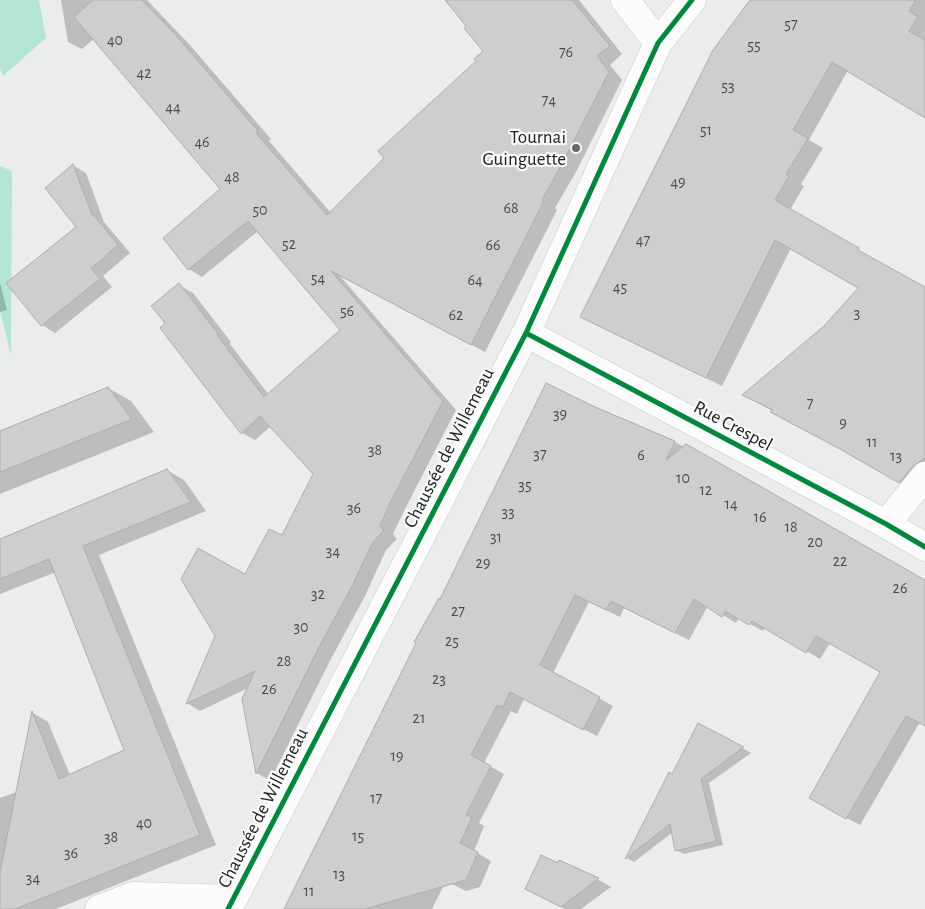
<!DOCTYPE html>
<html>
<head>
<meta charset="utf-8">
<style>
  body { margin:0 }
  canvas { display:block; background:#eaedec }
</style>
</head>
<body>
<canvas width="925" height="909"></canvas>
<script>
const g = document.querySelector('canvas').getContext('2d');
g.lineJoin = 'round';
function paint(path, color) {
  g.fillStyle = color;
  g.fill(path, 'evenodd');
}
function toPath(rows) {
  const path = new Path2D();
  for (const r of rows) {
    path.moveTo(r[0], r[1]);
    for (let i = 2; i < r.length; i += 2) path.lineTo(r[i], r[i + 1]);
  }
  return path;
}
function strokePath(path, color, width, dash) {
  g.strokeStyle = color;
  g.lineWidth = width;
  g.lineCap = dash ? 'butt' : 'round';
  g.setLineDash(dash || []);
  g.stroke(path);
}
function drawText(font, color, halo, rows, align = 'center') {
  g.font = font + ' "Alegreya Sans",sans-serif';
  g.lineWidth = 4.5;
  g.setLineDash([]);
  g.textBaseline = 'middle';
  g.strokeStyle = halo;
  g.fillStyle = color;
  for (const [text, x, y, turn = 0] of rows) {
    g.save();
    g.translate(x, y);
    g.rotate((+turn || 0) * Math.PI / 180);
    g.textAlign = isNaN(turn) ? turn : align;
    if (halo) g.strokeText(text, 0, 0);
    g.fillText(text, 0, 0);
    g.restore();
  }
}
paint(toPath([
  [0,0,39,0,46,38,3,76,0,68],
  [0,166,12,171,11,356,0,311]
]), '#b4e5d4');
paint(toPath([
  [61,0,147,0,189,44,271,139,269,141,331,213,386,158,478,61,484,51,468,26,447,0,579,0,622,54,610,65,622,80,576,172,555,208,557,210,485,352,340,276,456,410,404,511,393,534,397,539,386,550,365,596,332,657,270,781,257,773,243,699,248,688,200,711,187,703,245,576,282,536,314,474,271,426,255,440,242,433,167,323,179,285,193,293,231,342,230,344,269,395,342,330,258,231,202,277,189,269,222,190,94,39,82,49,68,42],
  [751,0,925,0,925,117,848,70,809,140,823,148,801,184,804,186,790,210,925,289,925,479,915,491,744,395,825,327,860,288,791,248,722,386,582,317],
  [74,166,86,173,104,222,130,253,103,276,112,287,55,333,42,325,78,227],
  [0,283,7,310,0,312],
  [108,388,131,401,154,432,0,494,0,432],
  [593,407,675,442,925,582,925,725,920,722,860,825,824,806,882,672,830,643,820,659,766,627,763,631,739,618,736,623,708,606,689,640,624,608,620,617,589,602,553,673,613,706,597,736,524,699,517,714,511,711,484,763,504,774,479,823,484,826,474,851,491,861,480,887,466,891,446,881,432,909,285,909,440,600],
  [167,470,184,480,206,511,99,555,216,845,56,909,0,909,0,798,17,792,33,713,48,722,70,775,126,751,56,572,0,594,0,540],
  [699,724,751,753,709,783,723,845,684,854,676,850,673,832,634,862,627,858,669,774,672,775],
  [560,861,599,880,611,887,581,909,565,909,539,896]
]), '#0003');
const building = toPath([
  [93,0,142,0,175,34,258,131,256,133,327,215,384,158,378,151,476,61,474,59,483,51,464,28,466,26,445,0,572,0,610,46,597,56,609,72,562,164,542,200,544,201,471,345,331,271,443,401,390,503,380,526,384,531,373,542,351,588,318,649,256,774,242,699,255,671,186,704,215,636,181,579,198,548,245,574,269,529,282,535,313,474,260,416,241,434,160,328,165,323,151,306,179,283,218,334,217,335,264,397,340,330,248,221,188,270,163,238,220,189,74,17,93,0],
  [750,0,916,0,909,11,918,17,909,31,925,40,925,118,832,62,793,130,808,138,786,174,789,176,775,200,859,248,858,250,925,287,925,458,913,466,899,483,838,448,770,412,773,410,742,395,824,326,858,288,775,240,706,378,580,317,713,50,750,0],
  [73,164,92,215,93,214,118,245,106,255,106,257,91,268,100,279,41,326,6,283,76,227,45,188,73,164],
  [546,383,593,406,675,441,666,460,686,444,925,580,925,726,906,716,846,819,809,798,880,672,816,636,806,653,752,621,749,625,725,611,722,617,694,599,675,633,611,601,606,610,575,595,540,665,600,697,583,730,510,692,503,707,497,705,471,755,491,766,466,815,472,817,460,843,478,852,466,880,365,909,284,909,416,643,414,642,439,598,440,599,546,383],
  [108,387,132,419,0,472,0,431,108,387],
  [167,469,191,502,83,546,200,835,15,909,0,909,0,872,32,711,59,779,124,750,49,559,0,579,0,539,167,469],
  [698,723,744,747,701,779,716,841,675,851,670,824,625,859,669,772,672,774,698,723],
  [541,855,558,863,559,860,599,878,561,907,525,889,541,855]
]);
paint(building, '#cccfce');
strokePath(building, '#acafae', 1);
const minor = toPath([
  [625,0,658,43],
  [526,333,886,524,925,547],
  [886,524,925,476],
  [99,909,133,896,232,899],
  [228,909,526,333,658,43,692,0]
]);
strokePath(minor, '#c8cac9', 29);
strokePath(minor, '#fcfcfc', 28);
strokePath(toPath([
  [526,333,886,524,925,547],
  [228,909,526,333,658,43,692,0]
]), '#00873e', 5);
for (const [x, y, r, color] of [
  [576,148,5,"#676969"]
]) {
  const dot = new Path2D();
  dot.arc(x, y, r, 0, 2 * Math.PI);
  g.fillStyle = color;
  g.fill(dot);
  strokePath(dot, '#f6fbf9', 2);
}
drawText('16px', '#4c4d4d', null, [
  ["57",791,24],
  ["40",115,40],
  ["55",754,45],
  ["76",566,52],
  ["42",144,73],
  ["53",728,86],
  ["74",549,100],
  ["44",173,107],
  ["51",706,130],
  ["46",202,142],
  ["48",232,177],
  ["49",678,182],
  ["68",511,208],
  ["50",260,210],
  ["47",643,240],
  ["52",289,244],
  ["66",493,245],
  ["54",318,278],
  ["64",475,280],
  ["45",620,287],
  ["56",347,311],
  ["3",857,313],
  ["62",456,315],
  ["7",810,403],
  ["39",560,414],
  ["9",843,423],
  ["11",872,442],
  ["38",375,450],
  ["37",540,454],
  ["6",641,455],
  ["13",896,456],
  ["10",683,478],
  ["35",525,485],
  ["12",706,490],
  ["14",731,504],
  ["36",354,508],
  ["33",508,512],
  ["16",760,517],
  ["18",791,527],
  ["31",496,537],
  ["20",815,542],
  ["34",333,551],
  ["22",840,561],
  ["29",483,563],
  ["26",900,588],
  ["32",318,594],
  ["27",458,611],
  ["30",301,627],
  ["25",452,641],
  ["28",284,661],
  ["23",439,679],
  ["26",269,689],
  ["21",419,718],
  ["19",397,756],
  ["17",376,798],
  ["40",144,823],
  ["15",358,836],
  ["38",111,837],
  ["36",71,853],
  ["13",339,874],
  ["34",33,878],
  ["11",309,891]
]);
drawText('19px', '#212222', '#f6fbf9', [
  ["Tournai",566,137],
  ["Guinguette",566,159]
], 'right');
drawText('19px', '#212222', '#f6fbf9', [
  ["Rue Crespel",733,426,28],
  ["Chaussée de Willemeau",449,448,-63],
  ["Chaussée de Willemeau",263,808,-63]
]);
</script>
</body>
</html>
